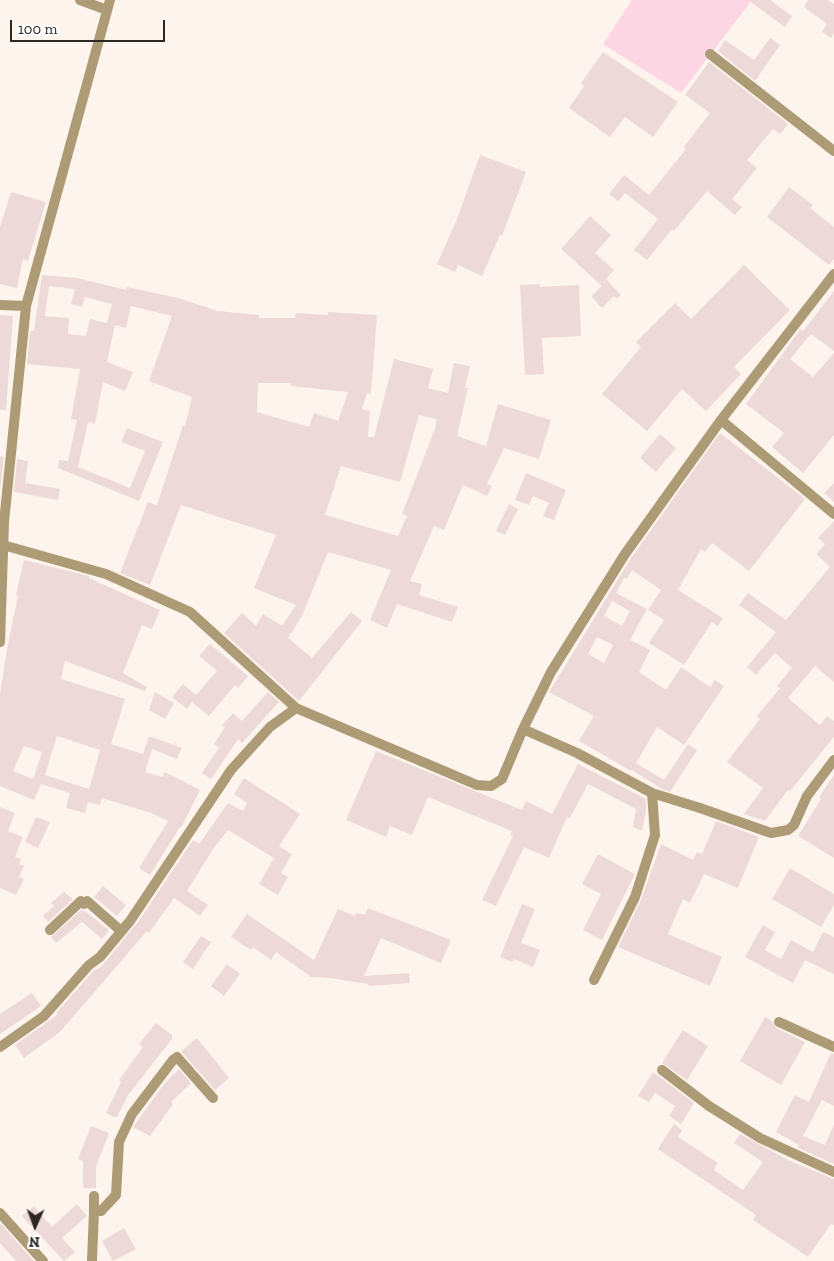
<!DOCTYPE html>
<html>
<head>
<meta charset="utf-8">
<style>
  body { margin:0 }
  #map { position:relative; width:834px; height:1261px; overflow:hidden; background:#fdf4ee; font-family:"Zilla Slab",serif }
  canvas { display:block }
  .north { position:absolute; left:10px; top:1201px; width:50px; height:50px; -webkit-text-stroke:4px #fff; paint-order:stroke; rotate:182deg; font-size:14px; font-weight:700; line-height:20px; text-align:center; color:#2d2724 }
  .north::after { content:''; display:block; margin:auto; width:18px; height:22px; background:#2d2724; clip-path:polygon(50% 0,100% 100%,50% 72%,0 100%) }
  .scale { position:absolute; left:10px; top:20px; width:155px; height:22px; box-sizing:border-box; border:2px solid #2d2724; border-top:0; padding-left:6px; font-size:15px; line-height:18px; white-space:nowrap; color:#2d2724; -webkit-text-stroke:4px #fff; paint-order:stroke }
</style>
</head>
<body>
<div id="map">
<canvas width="834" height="1261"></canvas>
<div class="north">N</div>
<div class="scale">100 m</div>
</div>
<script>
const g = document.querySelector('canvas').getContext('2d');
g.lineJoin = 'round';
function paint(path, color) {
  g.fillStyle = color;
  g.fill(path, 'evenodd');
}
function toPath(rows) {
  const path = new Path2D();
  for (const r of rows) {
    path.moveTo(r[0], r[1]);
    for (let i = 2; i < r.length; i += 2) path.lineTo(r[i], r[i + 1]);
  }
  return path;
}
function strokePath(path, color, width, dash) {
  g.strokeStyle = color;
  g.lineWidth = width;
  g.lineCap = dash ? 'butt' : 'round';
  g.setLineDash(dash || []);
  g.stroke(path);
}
paint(toPath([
  [632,0,752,0,681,93,603,44]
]), '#fdd6e3');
paint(toPath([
  [748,0,770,0,792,16,785,27],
  [808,0,828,0,834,4,834,33,831,38,822,32,827,24,804,7],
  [770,38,780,45,755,81,718,51,725,40,754,60],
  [603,52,678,102,653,137,625,117,610,137,569,108,584,86,581,83],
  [709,62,788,124,780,134,773,129,747,160,757,168,732,199,742,207,735,215,707,191,674,231,672,229,647,260,634,250,658,219,625,193,618,201,609,194,624,175,649,195,686,149,684,147,710,113,685,95],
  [480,155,526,172,502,236,500,235,482,276,458,265,455,272,437,264,457,219],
  [789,187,813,205,810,208,834,227,834,259,829,265,767,217],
  [11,192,46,202,28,261,23,259,17,288,0,284,0,227],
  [590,216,611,235,595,253,614,270,606,279,621,295,617,299,614,296,602,308,591,296,602,286,561,249],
  [744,265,790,310,734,367,741,374,706,411,682,389,647,431,602,394,641,347,636,342,675,303,691,319],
  [42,275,77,278,126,290,127,287,178,298,218,311,259,315,259,318,295,318,296,313,328,315,328,312,377,315,371,394,367,393,362,409,370,411,368,437,374,437,394,359,433,369,428,388,448,393,454,363,470,366,465,388,468,388,457,436,486,446,498,404,551,420,539,459,504,448,487,484,492,486,487,496,463,485,444,530,434,526,410,581,422,584,419,595,458,607,452,622,397,604,387,628,370,620,391,570,328,552,302,616,288,638,312,658,351,612,362,621,299,701,224,633,242,613,256,626,263,614,282,626,296,605,254,588,276,535,181,505,150,585,120,573,148,502,157,505,183,425,185,426,192,397,149,381,172,316,131,306,126,328,115,325,107,362,133,372,125,391,103,382,95,424,88,422,78,467,130,488,145,451,121,442,127,428,163,442,139,501,58,468,59,460,68,461,77,420,71,419,80,369,27,364,30,331,34,331],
  [49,286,75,289,71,304,82,307,85,297,112,304,107,323,90,319,86,336,68,334,69,318,45,316],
  [258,383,291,383,291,386,348,392,338,421,314,413,309,427,257,412],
  [419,415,436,419,436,426,402,514,407,516,398,536,325,515,341,466,400,482],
  [539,284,540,287,579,285,581,336,542,338,544,374,525,375,520,285],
  [834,291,834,351,811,334,790,359,813,377,834,353,834,435,803,473,772,447,784,433,746,404,799,331,800,329,803,331],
  [0,315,13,316,6,410,0,410],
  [720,433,805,499,749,571,712,543,705,552,701,549,678,590,723,618,718,626,712,622,684,665,649,643,664,620,648,610,661,590,632,570,627,579,624,578,616,593,647,609,630,640,650,650,639,672,666,690,681,667,710,687,715,680,724,686,684,745,657,727,636,763,664,780,688,744,697,750,670,792,662,789,632,770,631,771,579,741,594,716,549,692,631,558],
  [612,601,630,611,622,626,604,616],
  [597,637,613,645,604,663,588,654],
  [660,434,676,448,656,472,640,458],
  [0,456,4,457,0,490],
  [17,459,28,461,25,483,60,489,58,500,14,492],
  [526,473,566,490,554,520,543,516,549,503,533,496,529,505,515,500],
  [834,483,834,502,824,493],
  [509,504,518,509,505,535,496,531],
  [834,521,834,682,815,666,788,698,820,725,827,716,834,721,834,737,790,791,788,790,765,821,744,814,763,788,727,762,760,719,757,716,780,688,777,686,792,668,775,653,756,675,747,667,776,632,739,605,748,593,786,620,830,567,816,554,825,544,818,538],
  [24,560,89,576,89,578,160,610,152,629,142,625,123,673,147,687,145,691,65,661,61,679,125,699,111,744,143,754,149,736,182,748,177,759,152,749,145,772,162,777,165,772,200,790,181,828,180,827,150,875,139,868,168,821,151,813,102,798,100,805,88,802,85,813,66,808,70,793,41,784,34,800,0,786,0,694,7,649,18,596,16,595],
  [57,736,100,750,89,789,45,775],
  [24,746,42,752,33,779,13,771],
  [210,644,248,676,238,688,235,685,209,716,192,702,187,709,172,697,183,684,196,695,217,671,199,656],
  [155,692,174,703,165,719,149,710],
  [268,692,279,702,242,743,238,739,211,779,202,773,219,748,214,744,225,727,222,725,233,713,242,721],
  [376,751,522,810,526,801,552,814,578,764,646,799,646,810,642,831,633,827,636,809,588,784,570,818,567,817,549,858,524,847,496,906,482,900,513,836,510,835,512,831,428,797,412,835,390,826,386,837,346,820],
  [834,775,834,858,798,836,821,799,819,797],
  [244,778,300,814,279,846,292,854,281,873,288,877,278,895,259,884,274,858,228,830,213,849,187,891,208,905,200,916,174,898,149,933,147,931,60,1032,24,1058,15,1045,57,1015,57,1012,94,970,101,967,138,922,193,840,199,844,228,803,243,811,247,803,234,794],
  [0,807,15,813,8,831,23,837,15,857,21,859,19,864,24,866,19,877,24,879,16,895,0,888],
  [36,817,50,822,38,848,25,842],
  [716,821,759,837,738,888,704,874,690,903,683,899,668,934,722,957,710,986,618,947,641,900,661,844,693,860,697,852,702,854],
  [598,854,635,874,602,940,583,930,601,894,582,884],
  [790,868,834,894,834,905,821,927,772,899],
  [103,886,126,905,117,916,94,897],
  [64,892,73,899,48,922,43,916,54,906,51,903],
  [522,904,535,909,521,943,540,950,533,967,514,959,512,962,500,957],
  [368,908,451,940,441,963,381,938,364,976,409,973,410,983,369,986,368,984,330,978,311,977,276,952,271,960,253,947,251,950,231,937,247,914,314,960,338,909,355,916,356,913,365,915],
  [81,910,85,911,109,930,102,939,82,922,56,943,51,937],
  [763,925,775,932,765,950,781,959,791,940,813,952,823,932,834,937,834,974,805,960,793,983,745,957],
  [201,936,211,942,193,969,183,962],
  [227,964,240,974,224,996,211,986],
  [32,993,41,1006,0,1034,0,1014],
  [765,1017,772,1021,776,1028,805,1042,781,1085,740,1061],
  [156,1023,172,1035,172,1039,128,1095,117,1117,114,1117,106,1113,121,1082,119,1080,143,1047,139,1044],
  [683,1030,708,1046,687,1080,662,1063],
  [197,1038,229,1078,215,1090,181,1051],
  [831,1053,834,1054,834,1106,822,1100,803,1136,825,1145,834,1124,834,1164,798,1148,799,1145,776,1132,795,1095,809,1102],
  [179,1069,191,1083,171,1102,173,1104,150,1136,133,1127,164,1084],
  [653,1072,694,1103,681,1124,669,1116,675,1106,655,1093,649,1102,638,1096],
  [674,1124,682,1130,678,1137,718,1163,714,1170,743,1190,763,1162,734,1143,740,1134,790,1161,834,1179,834,1225,831,1224,808,1257,753,1220,756,1215,658,1149],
  [91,1126,109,1133,96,1167,96,1188,83,1188,83,1161,78,1159],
  [77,1204,87,1216,62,1238,75,1252,64,1261,22,1216,34,1206,52,1227],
  [0,1223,34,1261,16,1261,0,1243],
  [124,1228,136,1249,113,1261,102,1241]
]), '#eddad8');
strokePath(toPath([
  [80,0,107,10],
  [710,54,834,151],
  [0,305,26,306],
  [721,420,834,514],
  [3,545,106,574,190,612,296,708,477,785,491,786,502,779,523,729,551,672,625,554,721,420,834,274],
  [0,642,4,522,26,306,110,0],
  [523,729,577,753,652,793,700,808,771,833,788,830,794,825,807,796,834,760],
  [50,930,81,901,84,904,87,901,121,931],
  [594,980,635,897,655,835,652,793],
  [779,1022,834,1047],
  [0,1047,44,1016,89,965,100,957,130,921,231,770,270,727,296,708],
  [662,1070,709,1106,760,1138,834,1172],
  [94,1211,94,1196],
  [0,1213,43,1261],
  [92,1261,94,1211,101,1211,116,1195,119,1142,132,1114,173,1060,177,1057,213,1098]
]), '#ad9b76', 10);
</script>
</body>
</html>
